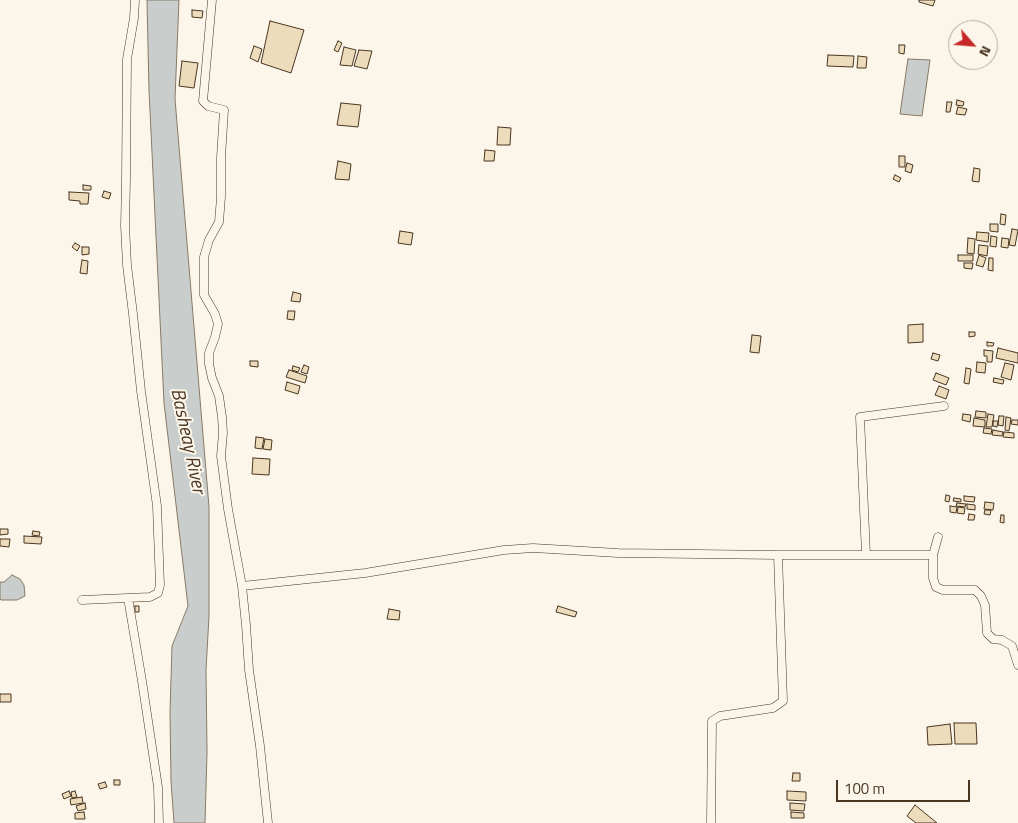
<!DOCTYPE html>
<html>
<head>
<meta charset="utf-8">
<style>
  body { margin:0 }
  #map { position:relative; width:1018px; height:823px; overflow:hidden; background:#fbf6e9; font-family:"Titillium Web",sans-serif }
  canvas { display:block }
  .north { position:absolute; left:948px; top:20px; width:50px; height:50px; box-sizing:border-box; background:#fbf6e9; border:1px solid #b4a999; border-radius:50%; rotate:117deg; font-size:14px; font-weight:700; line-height:20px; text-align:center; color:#4a3520 }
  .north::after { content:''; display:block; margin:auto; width:18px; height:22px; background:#c62828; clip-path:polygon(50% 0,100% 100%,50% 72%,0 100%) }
  .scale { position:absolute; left:836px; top:780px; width:134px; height:22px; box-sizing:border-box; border:2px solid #4a3520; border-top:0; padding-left:6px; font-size:15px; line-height:18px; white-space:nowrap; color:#4a3520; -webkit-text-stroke:4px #fbf6e9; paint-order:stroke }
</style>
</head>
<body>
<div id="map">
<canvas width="1018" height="823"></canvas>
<div class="north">N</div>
<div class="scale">100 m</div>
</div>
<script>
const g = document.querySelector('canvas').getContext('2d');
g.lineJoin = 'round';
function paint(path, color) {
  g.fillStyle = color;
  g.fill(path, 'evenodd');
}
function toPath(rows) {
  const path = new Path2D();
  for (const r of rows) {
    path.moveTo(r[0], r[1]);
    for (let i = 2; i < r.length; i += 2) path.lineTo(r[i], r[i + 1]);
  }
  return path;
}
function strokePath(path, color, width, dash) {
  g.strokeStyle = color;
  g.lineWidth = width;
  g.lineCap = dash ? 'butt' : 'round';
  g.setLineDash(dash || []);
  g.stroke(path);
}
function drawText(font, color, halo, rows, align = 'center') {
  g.font = font + ' "Titillium Web",sans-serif';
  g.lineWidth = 4;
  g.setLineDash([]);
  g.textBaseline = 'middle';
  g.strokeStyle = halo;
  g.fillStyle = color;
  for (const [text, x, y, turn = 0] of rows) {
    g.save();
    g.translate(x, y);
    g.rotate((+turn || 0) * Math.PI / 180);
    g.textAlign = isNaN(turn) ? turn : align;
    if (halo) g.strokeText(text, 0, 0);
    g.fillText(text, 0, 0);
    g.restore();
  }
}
const water = toPath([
  [147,0,179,0,175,99,209,507,209,616,206,670,207,752,205,823,174,823,171,781,170,712,172,646,188,606,164,403,149,90,147,0],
  [908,59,930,60,922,116,900,114,908,59],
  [12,575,20,579,24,585,25,596,17,600,1,600,0,599,0,582,4,582,12,575]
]);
paint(water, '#c9cecd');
strokePath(water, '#887966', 1);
const building = toPath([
  [919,0,935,0,933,6,919,2,919,0],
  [192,10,203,11,202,18,192,17,192,10],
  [270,21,304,30,291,73,261,63,270,21],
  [338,41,342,43,338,52,334,50,338,41],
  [899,45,905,45,904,54,899,53,899,45],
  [254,46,262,49,258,62,250,58,254,46],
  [344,47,356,50,352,66,340,65,344,47],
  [359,50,372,51,367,69,354,66,359,50],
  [828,55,854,56,853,67,827,66,828,55],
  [858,56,867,57,866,68,857,68,858,56],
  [182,61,198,63,194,88,179,86,182,61],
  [957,100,964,102,963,106,956,105,957,100],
  [947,102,952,102,950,112,946,112,947,102],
  [341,103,361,105,358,127,337,125,341,103],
  [958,107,967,109,965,115,956,114,958,107],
  [498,127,511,128,510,145,497,145,498,127],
  [485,150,495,151,494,161,484,161,485,150],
  [899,156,905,156,905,167,899,167,899,156],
  [338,161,351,164,349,180,335,179,338,161],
  [907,163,913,165,911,173,905,171,907,163],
  [974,168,980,169,979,182,972,181,974,168],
  [895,175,901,178,899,182,893,179,895,175],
  [83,185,91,186,91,190,83,190,83,185],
  [104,191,111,193,109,199,102,197,104,191],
  [69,192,89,193,88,204,80,204,80,201,69,200,69,192],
  [1001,214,1006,215,1005,225,1000,224,1001,214],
  [990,224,998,224,998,232,990,231,990,224],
  [1012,229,1018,230,1015,246,1009,245,1012,229],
  [400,231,413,233,411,245,398,243,400,231],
  [977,232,989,233,988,242,976,240,977,232],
  [991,236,997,237,996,247,990,246,991,236],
  [968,238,975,239,974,254,967,253,968,238],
  [1002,238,1009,239,1008,248,1001,247,1002,238],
  [75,243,80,246,77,251,72,247,75,243],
  [979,245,988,246,987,256,978,254,979,245],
  [82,247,89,247,89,254,82,255,82,247],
  [958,255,973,255,973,261,958,261,958,255],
  [979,255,986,258,983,267,976,265,979,255],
  [989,258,993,258,993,271,988,270,989,258],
  [82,260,88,261,87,274,80,273,82,260],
  [964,263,973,263,972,269,964,268,964,263],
  [293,292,301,294,300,302,291,301,293,292],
  [288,311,295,311,294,320,287,319,288,311],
  [923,324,923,342,908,343,908,325,923,324],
  [969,332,975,332,975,336,969,337,969,332],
  [752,335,761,336,759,353,750,352,752,335],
  [987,342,994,343,993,346,987,346,987,342],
  [998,348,1018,353,1018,363,996,358,998,348],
  [984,350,993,351,992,362,987,362,987,356,984,356,984,350],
  [933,353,940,355,938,361,931,359,933,353],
  [250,361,258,361,258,367,250,366,250,361],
  [977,362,986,363,985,373,976,372,977,362],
  [1005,363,1014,365,1011,380,1001,377,1005,363],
  [304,365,309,367,307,374,301,372,304,365],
  [293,366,300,368,298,372,292,370,293,366],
  [966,368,971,369,969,384,964,383,966,368],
  [289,370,307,376,305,383,286,377,289,370],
  [936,373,949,378,946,385,933,380,936,373],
  [994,378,1004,380,1003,384,993,382,994,378],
  [287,382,300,386,298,394,285,390,287,382],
  [939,386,949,390,946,399,935,395,939,386],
  [976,411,986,412,986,418,975,417,976,411],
  [963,414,971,415,970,422,962,420,963,414],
  [988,414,994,415,992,427,986,427,988,414],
  [999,416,1004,416,1003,426,998,425,999,416],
  [1006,417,1011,418,1009,431,1005,430,1006,417],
  [974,418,985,420,985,427,973,426,974,418],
  [1012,420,1018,420,1018,425,1011,424,1012,420],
  [993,421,998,421,997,427,993,426,993,421],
  [984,428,992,429,991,434,983,433,984,428],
  [993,430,1003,432,1002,436,992,435,993,430],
  [1004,432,1014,433,1014,438,1003,437,1004,432],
  [256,437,264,438,262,449,255,448,256,437],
  [265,439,272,440,271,450,263,449,265,439],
  [253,458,270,459,269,475,252,474,253,458],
  [946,495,950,496,949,502,945,501,946,495],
  [964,496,975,497,974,502,964,501,964,496],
  [954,498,961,499,961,502,953,501,954,498],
  [985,502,994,503,993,510,984,509,985,502],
  [957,503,966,504,965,507,956,506,957,503],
  [967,504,975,505,975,510,967,509,967,504],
  [950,506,957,507,956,513,950,512,950,506],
  [958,507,965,508,964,514,957,513,958,507],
  [985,510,991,510,990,515,984,514,985,510],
  [969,514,975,515,974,520,968,520,969,514],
  [1001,515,1004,515,1004,523,1000,522,1001,515],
  [0,529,8,529,8,534,0,535,0,529],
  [33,531,40,532,39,536,32,535,33,531],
  [24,536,42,537,41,544,24,543,24,536],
  [0,539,10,539,9,547,0,546,0,539],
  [135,606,139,606,139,612,135,612,135,606],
  [558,606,577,612,575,617,556,612,558,606],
  [389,609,400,611,399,620,387,619,389,609],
  [0,694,11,694,11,702,0,702,0,694],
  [954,723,976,723,977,744,955,744,954,723],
  [950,724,952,744,928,745,927,727,950,724],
  [793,773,800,773,800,781,792,781,793,773],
  [114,780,120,780,120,785,114,785,114,780],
  [105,782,107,787,100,789,98,784,105,782],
  [69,791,71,796,64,799,62,794,69,791],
  [75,791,77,797,72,798,71,792,75,791],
  [787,791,806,792,806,801,787,800,787,791],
  [82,797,83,803,71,805,70,799,82,797],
  [85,803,86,809,78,811,76,806,85,803],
  [790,803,805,804,804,811,790,810,790,803],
  [915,805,937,823,916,823,907,816,915,805],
  [84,812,85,819,75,819,75,813,84,812],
  [791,812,804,813,804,818,791,818,791,812]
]);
paint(building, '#ecdcbc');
strokePath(building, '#4a3520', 1);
const street = toPath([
  [212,0,203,101,208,106,224,110,221,157,221,197,219,222,209,240,204,257,204,295,215,314,218,324,215,337,209,353,209,364,212,378,219,396,222,417,223,433,221,456,228,509,242,586,246,625,249,670,260,746,268,823],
  [866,555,860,417,944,406],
  [933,555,933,578,936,587,943,590,975,590,981,596,985,605,987,633,993,639,1002,640,1012,646,1018,665],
  [242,586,365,573,504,550,533,548,618,553,778,555,933,555,938,537],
  [128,598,142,681,158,787,159,823],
  [82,600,150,597,158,593,160,585,157,506,141,391,133,314,127,265,125,226,126,179,127,59,134,18,135,0],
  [711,823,712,721,720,716,773,708,783,701,778,555]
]);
strokePath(street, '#4a3520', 9);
strokePath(street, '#fbf6e9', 8);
drawText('italic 19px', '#4a3520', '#fbf6e9', [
  ["Basheay River",187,441,78]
]);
</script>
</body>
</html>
